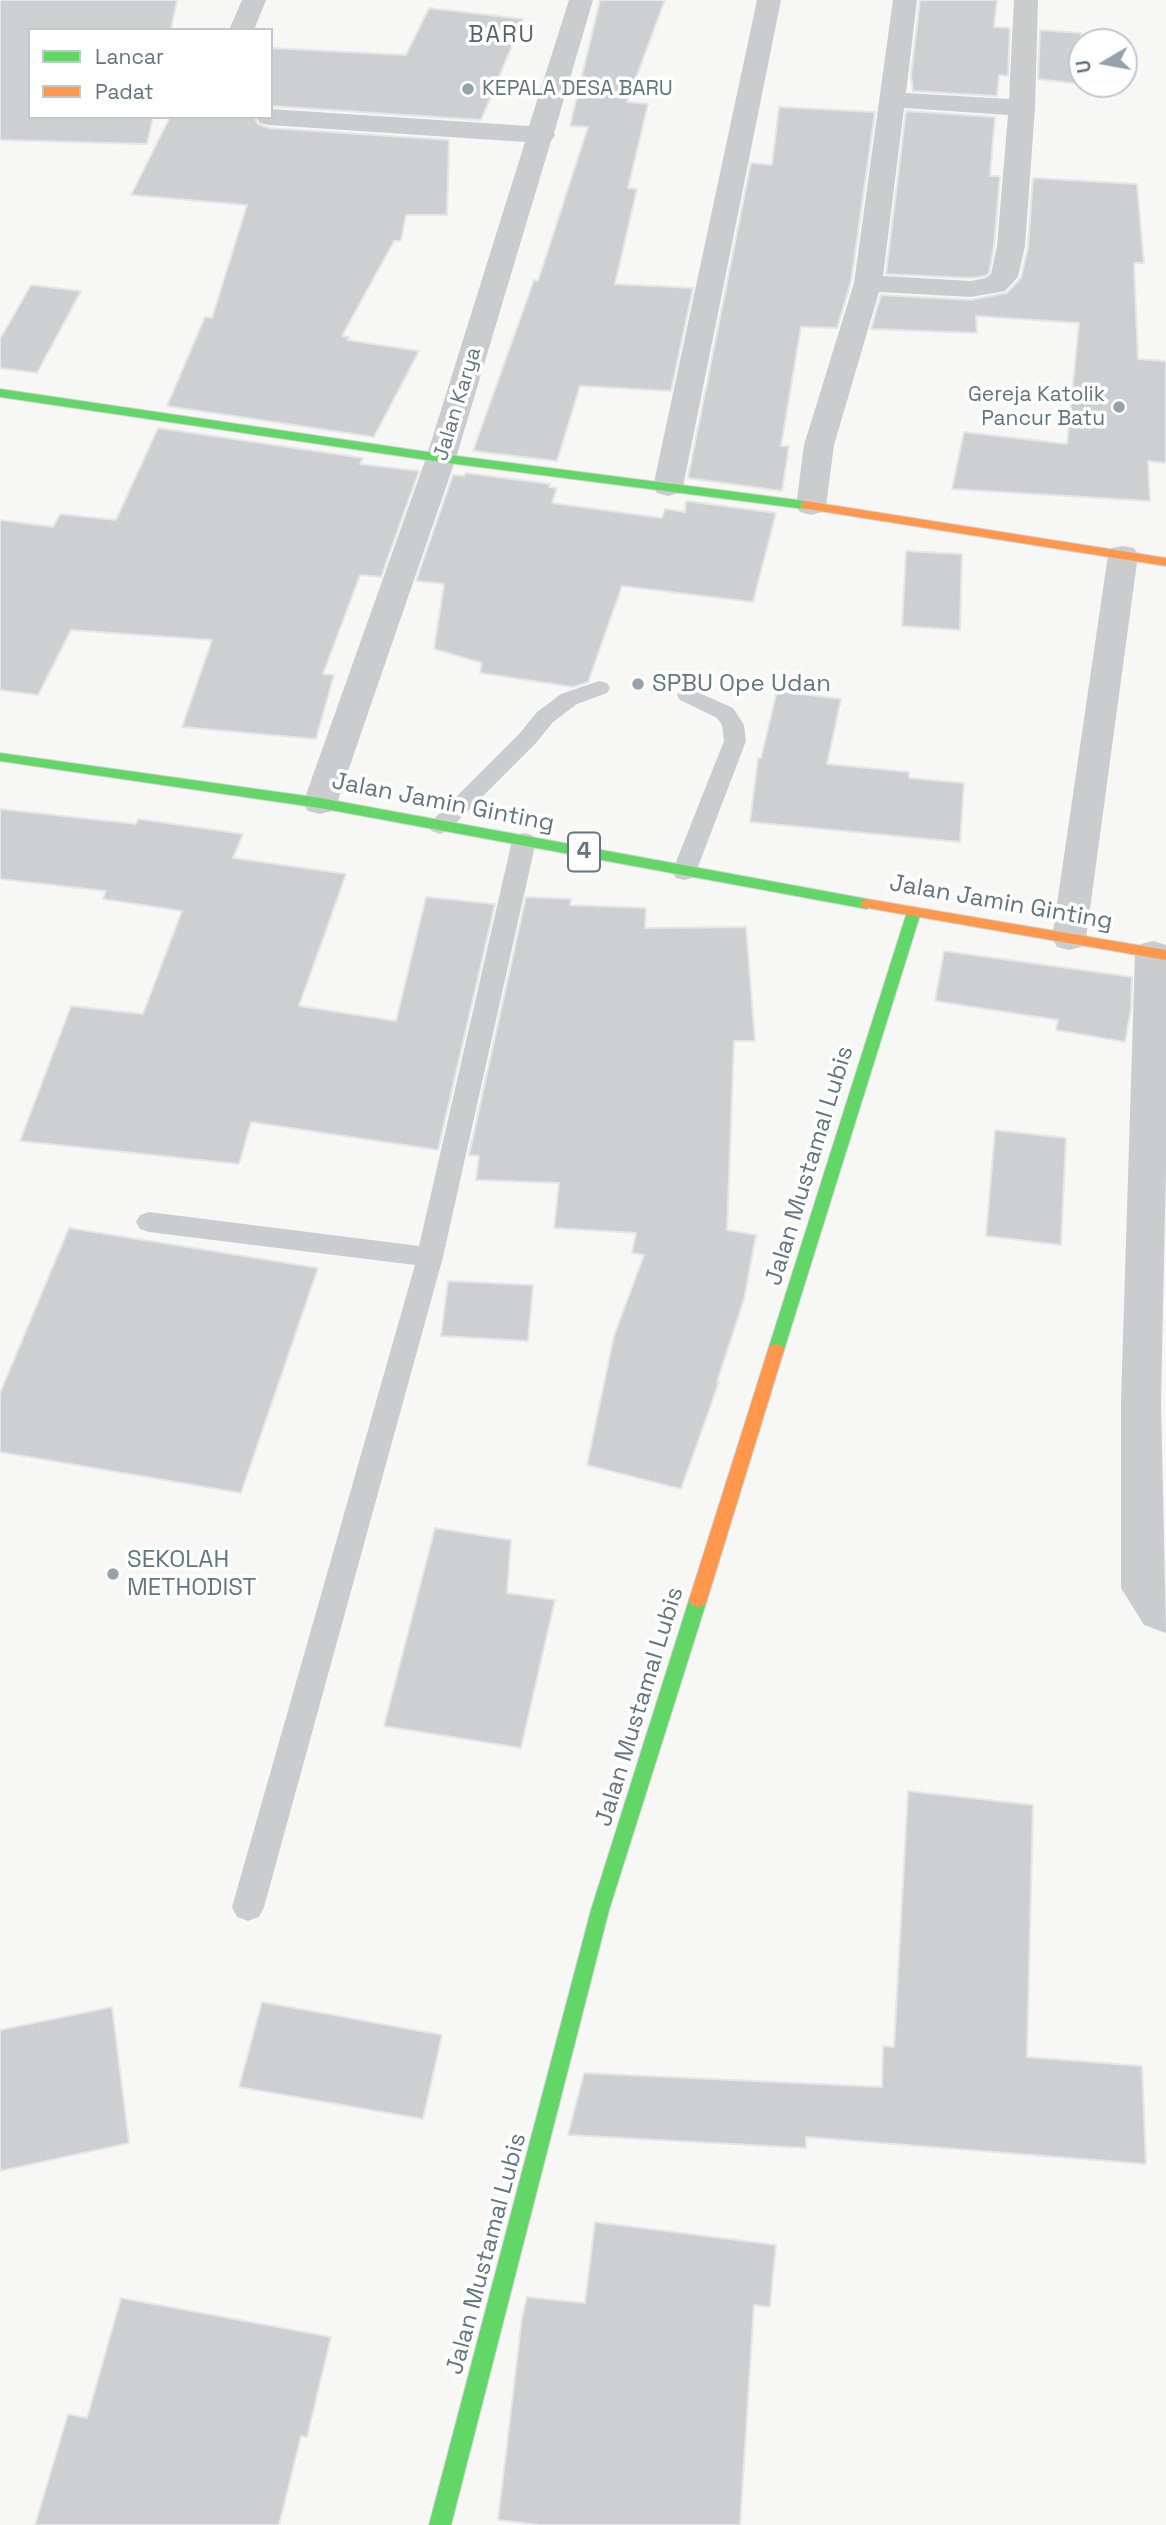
<!DOCTYPE html>
<html>
<head>
<meta charset="utf-8">
<style>
  body { margin:0 }
  #map { position:relative; width:1166px; height:2525px; overflow:hidden; background:#f7f7f6; font-family:"Space Grotesk",sans-serif }
  canvas { display:block }
  .legend { position:absolute; left:28px; top:28px; width:245px; height:91px; box-sizing:border-box; background:#fff; border:2px solid #c0c8cc; margin:0; padding:9px 12px; list-style:none; font-size:21px; color:#627580 }
  .legend li { display:flex; align-items:center; gap:14px; height:35px }
  .legend b { width:35px; border:2px solid #c0c8cc }
  .north { position:absolute; left:1068px; top:28px; width:70px; height:70px; box-sizing:border-box; background:#fff; border:2px solid #c0c8cc; border-radius:50%; rotate:260deg; font-size:19px; font-weight:700; line-height:28px; text-align:center; color:#627580 }
  .north::after { content:''; display:block; margin:auto; width:24px; height:32px; background:#96a2a9; clip-path:polygon(50% 0,100% 100%,50% 72%,0 100%) }
</style>
</head>
<body>
<div id="map">
<canvas width="1166" height="2525"></canvas>
<ul class="legend">
<li><b style="height:9px;background:#63d668"></b>Lancar</li>
<li><b style="height:9px;background:#ff974d"></b>Padat</li>
</ul>
<div class="north">U</div>
</div>
<script>
const g = document.querySelector('canvas').getContext('2d');
g.lineJoin = 'round';
function paint(path, color) {
  g.fillStyle = color;
  g.fill(path, 'evenodd');
}
function toPath(rows) {
  const path = new Path2D();
  for (const r of rows) {
    path.moveTo(r[0], r[1]);
    for (let i = 2; i < r.length; i += 2) path.lineTo(r[i], r[i + 1]);
  }
  return path;
}
function strokePath(path, color, width, dash) {
  g.strokeStyle = color;
  g.lineWidth = width;
  g.lineCap = dash ? 'butt' : 'round';
  g.setLineDash(dash || []);
  g.stroke(path);
}
function drawText(font, color, halo, rows, align = 'center') {
  g.font = font + ' "Space Grotesk",sans-serif';
  g.lineWidth = 7;
  g.setLineDash([]);
  g.textBaseline = 'middle';
  g.strokeStyle = halo;
  g.fillStyle = color;
  for (const [text, x, y, turn = 0] of rows) {
    g.save();
    g.translate(x, y);
    g.rotate((+turn || 0) * Math.PI / 180);
    g.textAlign = isNaN(turn) ? turn : align;
    if (halo) g.strokeText(text, 0, 0);
    g.fillText(text, 0, 0);
    g.restore();
  }
}
const building = toPath([
  [0,0,177,0,171,30,30,30,30,117,153,117,147,144,0,140,0,0],
  [600,0,665,0,627,102,648,104,628,188,637,189,615,284,693,288,671,391,580,386,557,461,473,451,534,280,538,281,588,127,570,126,600,0],
  [920,0,997,0,994,27,1010,28,1008,76,999,75,997,96,913,91,911,75,920,0],
  [429,8,523,19,481,120,271,106,271,48,406,55,429,8],
  [1040,30,1081,33,1079,84,1038,79,1040,30],
  [779,107,875,112,851,282,837,328,801,327,781,446,789,446,782,491,688,478,751,163,772,165,779,107],
  [906,111,995,117,990,176,1000,176,994,246,989,273,985,276,971,278,886,274,906,111],
  [170,117,254,117,258,124,269,128,449,140,447,215,406,215,401,241,394,241,342,336,349,337,347,340,419,351,374,437,167,406,205,317,212,318,247,205,131,195,170,117],
  [1033,178,1137,184,1144,263,1134,263,1138,359,1166,361,1166,463,1148,461,1150,501,952,489,964,432,1067,444,1079,323,976,316,977,333,871,329,881,295,971,300,1007,293,1021,278,1028,247,1033,178],
  [31,285,81,291,37,373,0,368,0,339,31,285],
  [158,428,363,458,360,464,419,471,381,577,360,575,323,674,334,675,316,739,182,727,212,640,71,630,38,695,0,690,0,520,53,527,60,514,116,520,158,428],
  [466,473,550,484,549,487,557,488,552,503,662,518,665,509,685,512,686,501,776,513,753,602,622,586,588,682,573,687,480,673,482,663,434,649,444,584,416,581,453,475,464,476,466,473],
  [906,551,962,554,960,630,902,626,906,551],
  [777,691,841,699,827,764,909,772,909,778,964,783,960,842,750,822,758,758,761,758,777,691],
  [0,809,136,824,138,819,243,834,233,858,346,874,299,1006,396,1021,426,897,495,904,438,1150,251,1122,239,1164,20,1141,71,1006,143,1014,182,911,103,899,106,891,0,879,0,809],
  [526,897,571,899,570,905,646,908,645,928,746,927,755,1041,734,1041,727,1230,756,1235,744,1299,717,1382,719,1382,681,1489,587,1465,614,1336,644,1255,632,1253,636,1233,554,1228,559,1183,476,1180,479,1156,469,1155,526,897],
  [944,951,1132,977,1131,1009,1125,1042,1056,1030,1058,1020,935,1001,944,951],
  [995,1130,1066,1138,1061,1245,986,1236,995,1130],
  [69,1228,318,1268,241,1493,0,1452,0,1393,69,1228],
  [448,1281,533,1285,528,1341,441,1336,448,1281],
  [435,1528,511,1540,507,1593,555,1600,521,1748,384,1726,435,1528],
  [908,1791,1033,1805,1027,2057,1142,2066,1146,2164,806,2137,806,2148,568,2135,584,2073,882,2087,883,2046,894,2047,908,1791],
  [262,2002,442,2035,423,2119,239,2087,262,2002],
  [112,2007,129,2143,0,2171,0,2030,112,2007],
  [595,2222,776,2245,770,2307,754,2305,740,2525,540,2525,498,2520,522,2318,527,2297,585,2303,595,2222],
  [121,2298,331,2337,307,2437,301,2436,279,2525,35,2525,68,2414,87,2418,121,2298]
]);
paint(building, '#cecfd0');
strokePath(building, '#e6e6e6', 2);
const fast = toPath([
  [0,389,441,454,805,501,811,505,805,509,441,462,0,397,0,389],
  [0,753,320,798,867,899,874,904,867,909,320,808,0,761,0,753],
  [914,907,921,912,784,1350,782,1354,776,1356,770,1354,768,1350,907,912,914,907],
  [698,1593,704,1595,707,1600,609,1910,451,2525,429,2525,591,1910,689,1600,692,1595,698,1593]
]);
const slow = toPath([
  [805,501,1166,558,1166,566,801,508,801,502,805,501],
  [867,899,1166,950,1166,960,862,907,860,904,862,901,867,899],
  [776,1344,782,1346,784,1350,707,1600,704,1605,698,1607,692,1605,689,1600,768,1350,770,1346,776,1344]
]);
strokePath(fast, '#d3d4d5', 2);
strokePath(slow, '#d3d4d5', 2);
paint(toPath([
  [599,681,607,683,610,688,607,693,577,704,553,722,536,743,448,831,440,834,432,831,428,826,432,821,520,733,537,712,561,694,599,681],
  [688,688,733,708,744,725,746,741,696,872,692,878,684,880,676,878,672,872,724,741,722,725,717,718,680,700,677,695,680,690,688,688],
  [524,833,532,835,536,841,443,1257,264,1907,259,1917,248,1921,237,1917,232,1907,415,1265,149,1232,140,1229,136,1222,140,1215,149,1212,419,1246,512,841,516,835,524,833]
]), '#cbcccd');
paint(toPath([
  [242,0,266,0,254,30,229,30,242,0],
  [569,0,593,0,554,133,555,135,551,141,456,458,337,803,332,811,320,814,308,811,303,803,426,458,525,142,269,125,260,123,256,117,271,117,271,109,529,126,569,0],
  [757,0,781,0,683,487,679,493,668,496,657,493,653,487,757,0],
  [893,0,917,0,906,93,1009,99,1014,0,1038,0,1035,108,1025,246,1018,277,1005,291,971,297,879,292,834,445,826,506,822,512,811,515,800,512,796,506,804,445,854,283,893,0],
  [904,108,1008,115,997,246,991,274,986,278,971,281,883,276,904,108],
  [1123,546,1134,548,1138,555,1086,938,1081,947,1069,950,1057,947,1052,938,1108,555,1112,548,1123,546],
  [1153,941,1166,945,1166,1167,1161,1401,1166,1633,1144,1625,1121,1588,1121,1401,1135,953,1141,944,1153,941]
]), '#cbcccd');
paint(fast, '#63d668');
paint(slow, '#ff974d');
for (const [x, y, r, color] of [
  [468,89,7,"#96a2a9"],
  [1119,407,7,"#96a2a9"],
  [638,684,7,"#96a2a9"],
  [113,1574,7,"#96a2a9"]
]) {
  const dot = new Path2D();
  dot.arc(x, y, r, 0, 2 * Math.PI);
  g.fillStyle = color;
  g.fill(dot);
  strokePath(dot, '#fff', 2.5);
}
drawText('21px', '#627580', '#fff', [
  ["KEPALA DESA BARU",482,89],
  ["Gereja Katolik",1105,395,"right"],
  ["Pancur Batu",1105,419,"right"]
], 'left');
drawText('21px', '#627580', '#fff', [
  ["Jalan Karya",458,404,-73]
]);
g.letterSpacing = '2px';
drawText('23px', '#54626b', '#fff', [
  ["BARU",502,36]
]);
g.letterSpacing = '0px';
for (const [x, y, w] of [
  [584,852,32]
]) {
  const box = new Path2D();
  box.roundRect(x - w / 2, y - 19.5, w, 39, 5);
  g.fillStyle = '#fff';
  g.fill(box);
  strokePath(box, '#627580', 2);
}
drawText('bold 23px', '#627580', null, [
  ["4",584,852]
]);
drawText('24px', '#627580', '#fff', [
  ["SPBU Ope Udan",652,684],
  ["SEKOLAH",127,1560],
  ["METHODIST",127,1588]
], 'left');
drawText('24px', '#627580', '#fff', [
  ["Jalan Jamin Ginting",443,803,11],
  ["Jalan Jamin Ginting",1001,903,10],
  ["Jalan Mustamal Lubis",810,1166,-73],
  ["Jalan Mustamal Lubis",640,1707,-73],
  ["Jalan Mustamal Lubis",487,2254,-75]
]);
</script>
</body>
</html>
